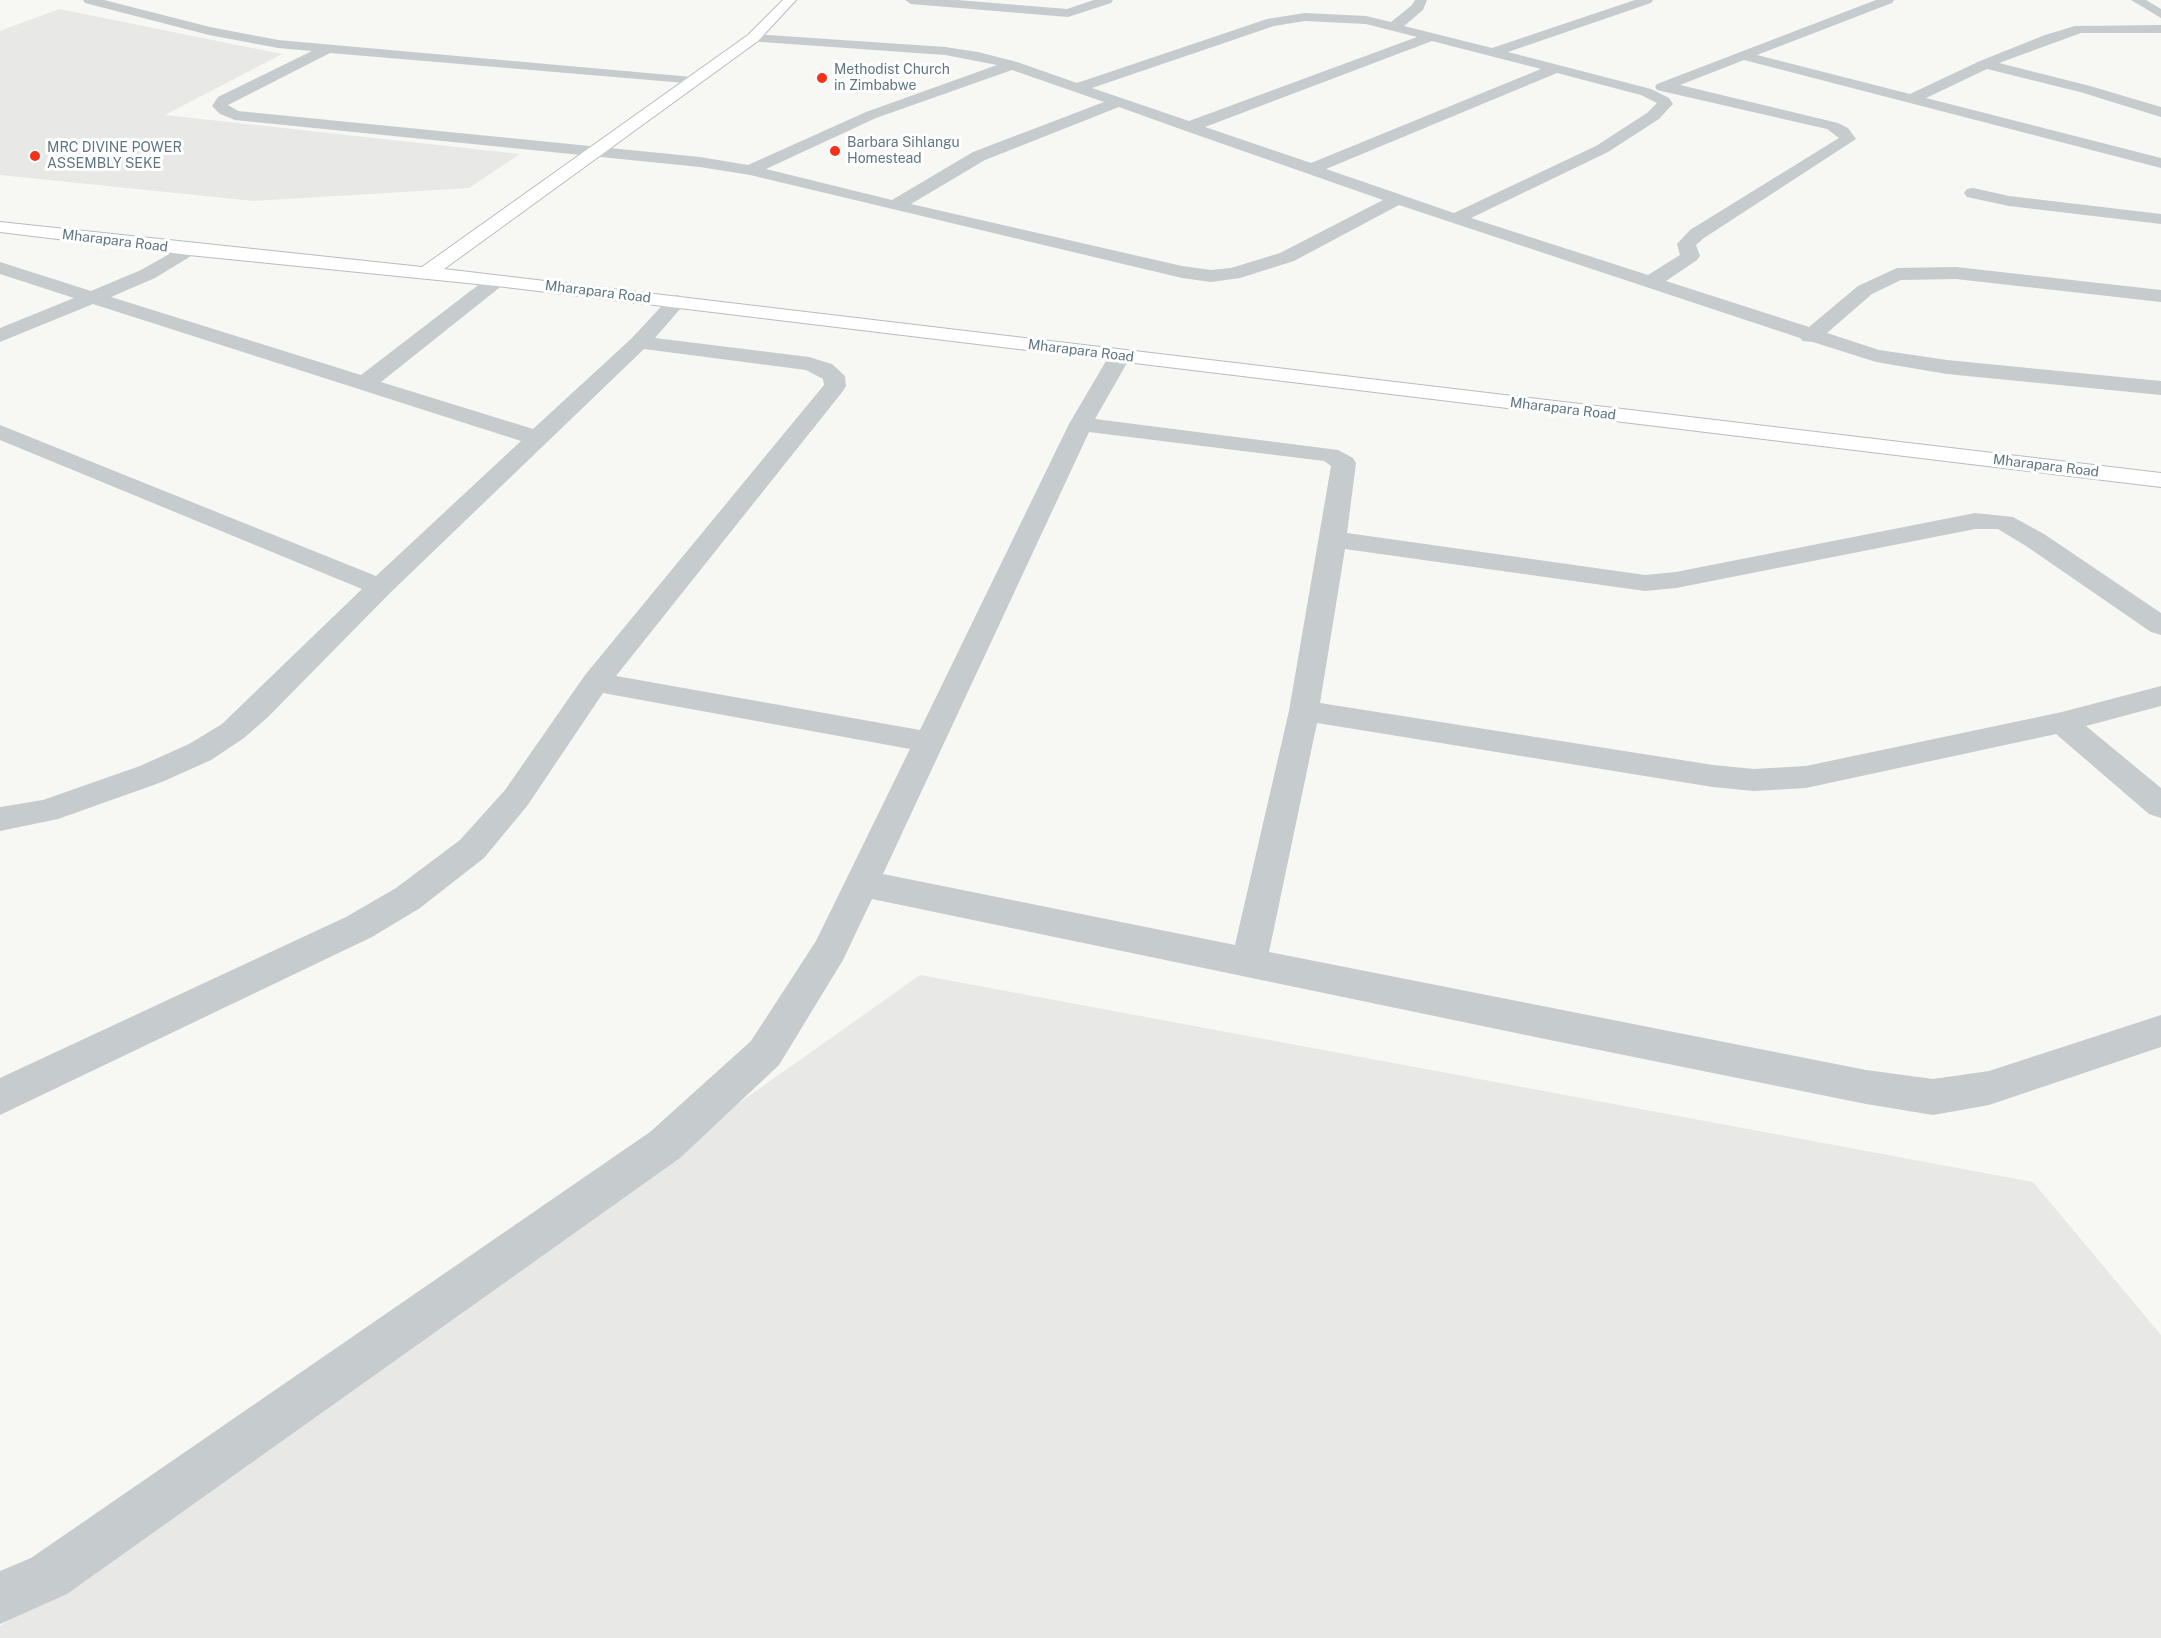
<!DOCTYPE html>
<html>
<head>
<meta charset="utf-8">
<style>
  body { margin:0 }
  canvas { display:block; background:#f7f7f3 }
</style>
</head>
<body>
<canvas width="2161" height="1638"></canvas>
<script>
const g = document.querySelector('canvas').getContext('2d');
g.lineJoin = 'round';
function paint(path, color) {
  g.fillStyle = color;
  g.fill(path, 'evenodd');
}
function toPath(rows) {
  const path = new Path2D();
  for (const r of rows) {
    path.moveTo(r[0], r[1]);
    for (let i = 2; i < r.length; i += 2) path.lineTo(r[i], r[i + 1]);
  }
  return path;
}
function strokePath(path, color, width, dash) {
  g.strokeStyle = color;
  g.lineWidth = width;
  g.lineCap = dash ? 'butt' : 'round';
  g.setLineDash(dash || []);
  g.stroke(path);
}
function drawText(font, color, halo, rows, align = 'center') {
  g.font = font + ' "Public Sans",sans-serif';
  g.lineWidth = 6;
  g.setLineDash([]);
  g.textBaseline = 'middle';
  g.strokeStyle = halo;
  g.fillStyle = color;
  for (const [text, x, y, turn = 0] of rows) {
    g.save();
    g.translate(x, y);
    g.rotate((+turn || 0) * Math.PI / 180);
    g.textAlign = isNaN(turn) ? turn : align;
    if (halo) g.strokeText(text, 0, 0);
    g.fillText(text, 0, 0);
    g.restore();
  }
}
paint(toPath([
  [59,9,282,54,165,115,520,154,469,188,254,201,0,175,0,31],
  [920,975,2033,1182,2161,1335,2161,1638,0,1638,0,1626]
]), '#e8e9e7');
const secondary = toPath([
  [783,0,796,0,758,41,444,269,2161,473,2161,487,497,286,189,255,0,232,0,222,422,267,748,35,783,0]
]);
strokePath(secondary, '#b6bdc1', 2);
paint(toPath([
  [83,0,104,0,210,27,278,40,692,77,697,78,699,81,697,84,330,53,228,105,238,111,700,157,748,165,866,112,997,65,945,55,748,41,746,38,753,34,945,47,978,52,1017,62,1077,83,1267,19,1305,13,1366,16,1391,22,1412,5,1415,0,1427,0,1423,10,1404,26,1492,48,1635,0,1653,0,1651,3,1508,52,1651,89,1669,98,1673,104,1670,107,1659,119,1608,152,1471,218,1648,275,1680,255,1677,244,1690,230,1839,138,1827,129,1657,90,1655,87,1657,84,1876,0,1894,0,1892,3,1757,55,1910,94,1980,61,2045,35,2075,26,2161,25,2161,33,2081,33,1999,63,2090,86,2161,107,2161,117,2080,92,1987,69,1926,98,2161,158,2161,168,1744,60,1680,85,1838,123,1848,128,1856,139,1704,238,1696,245,1700,256,1697,260,1666,281,1809,327,1858,286,1897,268,1956,267,2161,290,2161,302,1956,279,1901,280,1872,294,1827,333,1879,350,1947,360,2161,381,2161,395,1947,374,1876,362,1813,342,1803,341,1800,338,1399,205,1294,261,1240,278,1211,282,1182,278,750,175,700,167,235,120,220,114,212,106,218,97,312,51,278,48,209,35,85,3,83,0],
  [1305,21,1366,24,1417,37,1189,121,1092,88,1274,26,1305,21],
  [1432,41,1541,69,1311,163,1205,127,1432,41],
  [1012,70,1104,102,973,152,892,200,766,169,876,118,1012,70],
  [1557,73,1641,95,1657,103,1647,113,1596,146,1454,213,1326,169,1557,73],
  [1119,107,1183,130,1383,200,1280,253,1231,268,1211,270,1182,266,911,204,985,160,1119,107],
  [905,0,957,0,1067,9,1094,0,1113,0,1111,3,1068,17,911,4,905,0],
  [2131,0,2146,0,2161,9,2161,18,2131,0],
  [1973,188,2009,196,2161,214,2161,224,2009,206,1967,197,1964,193,1967,189,1973,188],
  [189,243,196,245,198,249,196,253,155,278,111,297,361,375,490,276,504,276,507,280,504,284,381,382,533,429,632,338,670,297,677,295,684,297,687,301,655,338,809,357,832,364,845,376,846,386,843,391,616,676,920,730,1069,424,1109,356,1112,351,1120,350,1128,351,1131,356,1095,419,1338,450,1353,458,1356,463,1347,533,1645,575,1676,572,1975,513,2013,517,2044,534,2161,613,2161,635,2151,632,2026,546,1998,529,1975,529,1676,588,1645,591,1345,549,1320,703,1713,765,1754,769,1806,766,2062,712,2161,686,2161,706,2086,726,2161,788,2161,818,2149,814,2056,734,1806,788,1754,791,1713,787,1317,723,1269,952,1866,1070,1933,1079,1989,1071,2161,1015,2161,1047,1989,1105,1933,1115,1866,1104,1545,1039,872,899,843,960,779,1065,680,1158,67,1594,0,1624,0,1571,31,1558,650,1132,751,1041,816,941,910,749,603,693,527,806,484,858,420,908,372,937,0,1115,0,1078,346,917,396,888,460,840,505,790,585,675,824,385,823,379,806,370,644,349,390,593,268,717,244,738,211,760,162,782,58,819,0,831,0,807,43,800,140,766,189,744,222,724,362,589,0,440,0,425,376,576,521,441,93,304,0,342,0,328,74,298,0,274,0,262,91,291,141,270,189,243],
  [1089,432,1324,461,1331,466,1289,711,1235,945,883,874,1089,432]
]), '#c6cbce');
paint(secondary, '#fff');
for (const [x, y, r, color] of [
  [822,78,6,"#f43116"],
  [835,151,6,"#f43116"],
  [35,156,6,"#f43116"]
]) {
  const dot = new Path2D();
  dot.arc(x, y, r, 0, 2 * Math.PI);
  g.fillStyle = color;
  g.fill(dot);
  strokePath(dot, '#fff', 2);
}
drawText('14px', '#5f7682', '#fff', [
  ["Methodist Church",834,70],
  ["in Zimbabwe",834,86],
  ["Barbara Sihlangu",847,143],
  ["Homestead",847,159],
  ["MRC DIVINE POWER",47,148],
  ["ASSEMBLY SEKE",47,164]
], 'left');
drawText('14px', '#5f7682', '#fff', [
  ["Mharapara Road",115,241,7],
  ["Mharapara Road",598,292,7],
  ["Mharapara Road",1081,351,7],
  ["Mharapara Road",1563,409,7],
  ["Mharapara Road",2046,466,7]
]);
</script>
</body>
</html>
